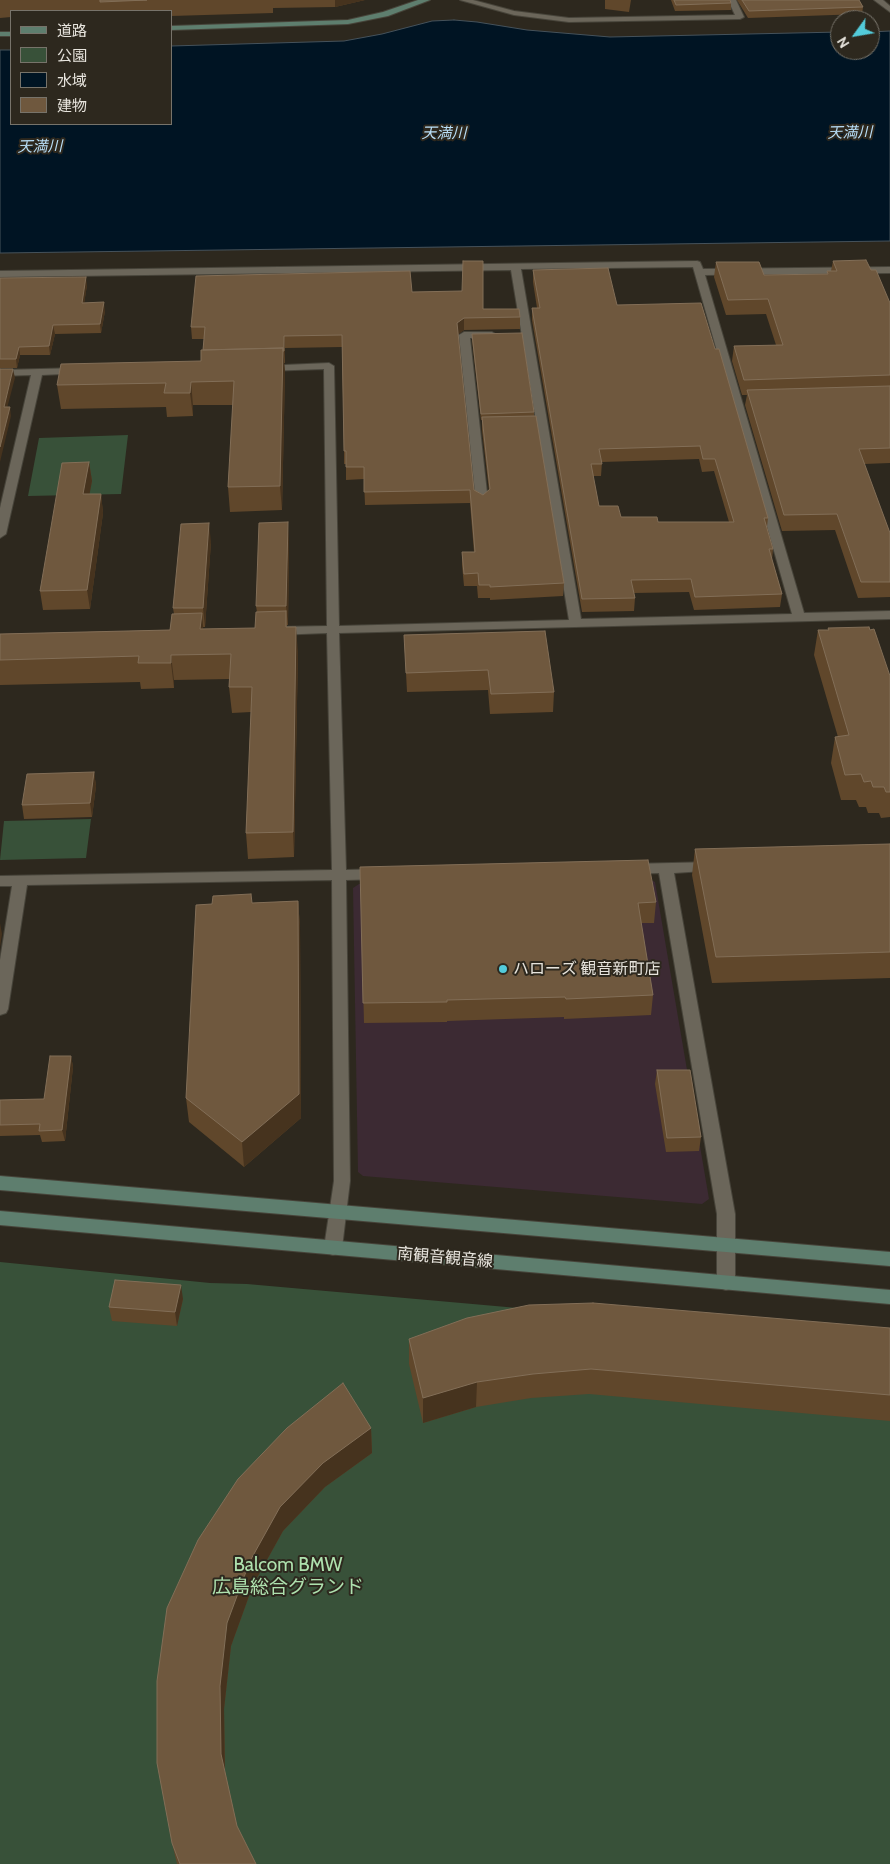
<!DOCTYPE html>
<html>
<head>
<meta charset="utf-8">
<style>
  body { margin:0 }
  #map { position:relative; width:890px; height:1864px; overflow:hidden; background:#2d281e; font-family:Cabin,"Noto Sans JP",sans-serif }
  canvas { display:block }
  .legend { position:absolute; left:10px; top:10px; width:162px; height:115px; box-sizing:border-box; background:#2d281e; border:1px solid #77736a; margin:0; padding:6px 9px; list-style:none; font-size:15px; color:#e7e4dd }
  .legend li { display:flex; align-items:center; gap:10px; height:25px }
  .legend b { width:25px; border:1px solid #77736a }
  .north { position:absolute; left:830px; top:10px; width:50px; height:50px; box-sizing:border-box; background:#2d281e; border:1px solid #77736a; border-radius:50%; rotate:238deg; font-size:14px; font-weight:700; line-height:20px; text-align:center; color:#e7e4dd }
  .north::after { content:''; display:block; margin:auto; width:18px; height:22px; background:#53cbda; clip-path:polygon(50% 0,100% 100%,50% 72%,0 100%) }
</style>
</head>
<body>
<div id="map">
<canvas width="890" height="1864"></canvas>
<ul class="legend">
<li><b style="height:6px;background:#5e7e6e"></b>道路</li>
<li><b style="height:14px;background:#385139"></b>公園</li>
<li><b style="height:14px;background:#001423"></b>水域</li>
<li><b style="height:14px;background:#6f583e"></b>建物</li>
</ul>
<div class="north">N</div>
</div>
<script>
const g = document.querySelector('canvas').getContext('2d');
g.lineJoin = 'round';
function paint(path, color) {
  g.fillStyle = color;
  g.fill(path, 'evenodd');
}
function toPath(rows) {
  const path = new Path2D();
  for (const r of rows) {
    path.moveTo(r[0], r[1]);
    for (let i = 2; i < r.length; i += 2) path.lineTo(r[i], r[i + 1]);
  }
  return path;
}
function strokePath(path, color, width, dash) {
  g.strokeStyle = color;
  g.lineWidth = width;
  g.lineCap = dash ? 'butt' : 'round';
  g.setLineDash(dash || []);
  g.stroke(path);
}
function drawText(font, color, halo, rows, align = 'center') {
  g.font = font + ' Cabin,"Noto Sans JP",sans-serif';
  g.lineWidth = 4;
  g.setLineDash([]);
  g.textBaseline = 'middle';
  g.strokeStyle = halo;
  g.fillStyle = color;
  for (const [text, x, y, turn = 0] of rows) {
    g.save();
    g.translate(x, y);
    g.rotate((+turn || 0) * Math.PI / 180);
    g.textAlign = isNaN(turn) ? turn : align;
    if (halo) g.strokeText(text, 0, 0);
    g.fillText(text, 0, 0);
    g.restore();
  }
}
paint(toPath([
  [645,877,655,882,709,1199,702,1204,363,1176,358,1172,353,888,359,884]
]), '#3c2a33');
paint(toPath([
  [128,435,121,494,28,496,39,438],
  [91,819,86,858,0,860,4,821],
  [0,1262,210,1283,247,1284,890,1341,890,1864,0,1864]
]), '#385139');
const water = toPath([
  [454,20,477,22,527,30,610,37,840,32,840,50,870,50,870,32,890,31,890,241,0,253,0,50,11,50,11,124,171,124,171,46,344,41,382,34,432,21,454,20]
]);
paint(water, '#001423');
strokePath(water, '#45525b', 1);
const street = toPath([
  [460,0,473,0,514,11,569,18,735,15,728,0,736,0,744,17,740,19,569,22,514,15,460,0],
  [874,0,883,0,890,6,890,12,874,0],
  [697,261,700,262,703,269,890,267,890,273,705,275,804,613,890,611,890,619,339,633,346,870,381,869,386,871,388,874,386,877,381,879,346,880,350,1181,342,1248,339,1253,333,1255,327,1253,324,1248,334,1181,332,880,27,885,8,1009,6,1013,0,1015,0,960,12,886,0,886,0,876,332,870,327,633,276,635,270,631,276,627,327,626,324,369,266,371,261,368,262,366,329,363,334,366,339,626,569,620,511,270,0,277,0,271,697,261],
  [693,267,792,614,581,619,521,269,693,267],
  [464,332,492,332,497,335,492,338,470,338,488,502,482,506,476,502,459,335,464,332],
  [80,368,84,369,85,371,84,373,42,375,6,534,0,538,0,508,31,375,0,376,0,370,80,368],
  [714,862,719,864,721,867,719,870,674,873,735,1214,735,1283,732,1288,726,1290,720,1288,717,1283,717,1214,659,873,629,874,624,872,622,869,624,866,629,864,714,862]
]);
const secondary = toPath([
  [418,0,430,0,388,16,348,24,171,30,171,26,348,20,383,12,418,0],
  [0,32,11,32,11,36,0,36,0,32],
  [0,1176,890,1252,890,1266,0,1190,0,1176],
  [0,1211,890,1290,890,1304,0,1225,0,1211]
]);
strokePath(street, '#47443a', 2);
strokePath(secondary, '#47443a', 2);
paint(street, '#6b665a');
paint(secondary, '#5e7e6e');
paint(toPath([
  [0,0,365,0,335,7,273,8,273,13,171,16,171,11,11,11,11,17,0,18],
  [605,0,631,0,629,12,605,9],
  [671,0,730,0,731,3,731,10,675,11],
  [737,0,859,0,863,7,862,14,748,18],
  [833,261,871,270,890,303,890,463,864,464,890,533,890,597,858,598,835,530,782,531,745,405,747,395,742,395,732,361,734,346,776,345,766,314,726,315,714,277,716,262,764,275,827,274,827,271,831,271],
  [533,270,617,305,715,349,768,518,767,527,773,549,772,560,782,594,780,607,694,610,689,592,634,593,635,598,634,611,582,612,532,320,532,308,537,308,533,282],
  [699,459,702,472,714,471,729,522,658,522,621,517,599,506,593,476,601,476,602,462],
  [0,278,87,285,84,303,105,311,101,333,55,334,50,355,20,355,17,368,0,368],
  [412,292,483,309,520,317,520,329,464,330,458,334,474,490,483,495,489,490,482,430,482,420,481,420,472,340,472,334,534,412,534,416,564,583,563,596,490,600,490,598,478,598,477,586,464,586,462,565,462,552,474,552,470,503,365,505,364,479,346,480,346,464,344,464,344,451,342,347,285,348,285,363,284,363,285,372,282,510,230,512,228,487,233,405,193,405,193,416,167,417,166,407,61,409,57,385,201,361,203,350,204,339,192,339,191,327],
  [89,462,92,481,89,494,101,494,103,513,90,609,43,610,40,591],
  [289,541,288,625,287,625,287,627,298,652,294,857,248,859,246,833,251,712,232,713,229,687,230,679,174,680,174,688,141,689,140,682,0,685,0,634,170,630,174,614,173,608,211,542,205,627,203,627,203,629,255,628,257,612,256,606],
  [828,628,890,676,890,817,881,818,879,813,868,813,866,807,859,807,856,800,841,800,831,763,835,737,838,737,814,655,818,630,828,630],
  [404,635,554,692,553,712,490,714,488,690,407,692],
  [94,772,96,786,92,817,24,819,22,805],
  [890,844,890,978,712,983,692,875,695,849],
  [360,867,656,902,654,923,641,923,653,995,651,1015,564,1019,564,1017,447,1021,447,1022,364,1023],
  [298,901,300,926,301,1118,244,1167,189,1122,186,1098,252,903],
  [71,1056,73,1067,65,1141,42,1142,40,1135,0,1136,0,1100,44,1099],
  [657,1070,701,1137,699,1151,666,1152,655,1084],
  [183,1299,177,1326,112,1321,109,1307],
  [890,1328,890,1421,589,1394,531,1398,476,1407,423,1423,409,1364,409,1339],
  [287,1428,371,1428,372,1453,325,1487,283,1531,253,1585,231,1646,224,1709,225,1771,237,1826,256,1864,177,1864,172,1843]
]), '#60472b');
paint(toPath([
  [335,0,365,0,335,7],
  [86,277,87,285,83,311,82,303],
  [104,302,105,311,101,333,100,324],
  [464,318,464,330,457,335,457,323],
  [53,325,55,334,50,355,49,346],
  [284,336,285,348,285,363,284,351],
  [19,347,20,355,17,368,16,359],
  [283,348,285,372,282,510,280,486],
  [13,369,15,378,5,416,4,407],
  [191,382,193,405,193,416,190,393],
  [10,407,11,416,0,462,0,447],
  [89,462,92,481,86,513,83,494],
  [101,494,103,513,90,609,87,590],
  [288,522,289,541,288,625,286,606],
  [209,523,211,542,205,627,203,608],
  [202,613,204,638,200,629],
  [296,627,298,652,294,857,293,832],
  [171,655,174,680,174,688,171,663],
  [94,772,96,786,92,817,90,803],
  [298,901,300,926,301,1118,244,1167,242,1142],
  [0,923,2,934,0,947],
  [71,1056,73,1067,65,1141,62,1130],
  [181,1285,183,1299,177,1326,175,1312],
  [477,1382,476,1407,423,1423,423,1398],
  [371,1428,372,1453,325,1487,283,1531,253,1585,231,1646,224,1709,225,1777,221,1754,220,1686,227,1623,250,1561,280,1507,323,1463]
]), '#46331e');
const building = toPath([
  [100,0,147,0,100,2,100,0],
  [674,0,730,0,731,3,676,5,674,0],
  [742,0,859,0,863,7,749,11,742,0],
  [866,260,871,270,876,270,890,303,890,375,744,380,734,346,783,345,768,299,728,300,716,262,759,262,764,275,828,274,827,271,837,271,833,261,866,260],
  [463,261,483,261,483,309,519,309,520,317,464,318,457,323,474,490,483,495,490,489,482,417,536,416,564,583,490,587,490,585,479,585,478,573,464,574,462,552,475,552,470,490,364,492,364,467,346,467,346,451,344,451,342,335,284,336,284,351,283,351,283,348,203,350,205,327,191,327,196,276,410,271,412,292,462,291,463,261],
  [608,268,617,305,701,303,715,349,719,349,768,518,764,518,773,549,769,549,782,594,695,597,691,579,631,580,635,598,582,599,532,308,540,308,533,270,608,268],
  [700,446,703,459,715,459,734,522,658,522,657,517,621,517,618,506,599,506,591,464,602,464,599,449,700,446],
  [86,277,82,303,104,302,100,324,53,325,49,346,19,347,16,359,0,359,0,278,86,277],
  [522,333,534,412,481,414,472,334,522,333],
  [283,348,280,486,228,487,234,381,191,382,190,393,164,393,166,383,57,385,61,364,201,361,201,350,283,348],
  [0,369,13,369,4,407,10,407,0,447,0,369],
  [890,386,890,448,859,449,890,533,890,582,861,582,837,514,784,515,747,390,890,386],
  [89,462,83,494,101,494,87,590,40,591,62,463,89,462],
  [288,522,286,606,256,606,259,523,288,522],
  [209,523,203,608,173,608,181,524,209,523],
  [286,611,286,627,296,627,293,832,246,833,252,687,229,687,231,654,171,655,171,663,138,663,139,656,0,660,0,634,170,630,172,614,202,613,200,629,255,628,256,612,286,611],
  [869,627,870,630,874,629,890,676,890,792,886,792,884,787,873,787,871,781,864,782,861,774,845,775,835,737,849,735,818,630,829,630,828,628,869,627],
  [545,631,554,692,491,694,488,670,406,673,404,635,545,631],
  [94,772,90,803,22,805,27,774,94,772],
  [890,844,890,952,716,957,695,849,890,844],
  [648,860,656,902,638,903,653,995,566,999,565,997,447,1000,447,1002,363,1003,360,867,648,860],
  [251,894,252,903,298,901,299,1094,242,1142,186,1098,196,905,212,904,213,896,251,894],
  [50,1056,71,1056,62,1130,39,1131,40,1124,0,1125,0,1100,44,1099,50,1056],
  [657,1070,690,1070,701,1137,667,1138,657,1070],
  [115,1280,181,1285,175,1312,109,1307,115,1280],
  [593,1303,890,1328,890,1395,591,1369,533,1374,477,1382,423,1398,409,1339,467,1318,529,1305,593,1303],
  [343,1383,371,1428,323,1463,280,1507,250,1561,227,1623,220,1686,221,1754,237,1826,256,1864,180,1864,172,1843,157,1763,157,1681,167,1608,198,1540,238,1479,287,1428,343,1383]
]);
paint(building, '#6f583e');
strokePath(building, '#826e57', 1);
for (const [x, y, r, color] of [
  [503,969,5,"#53cbda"]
]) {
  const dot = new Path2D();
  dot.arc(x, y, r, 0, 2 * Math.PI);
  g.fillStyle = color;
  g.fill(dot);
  strokePath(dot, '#2d281e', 2);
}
drawText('italic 15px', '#b8def7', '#2d281e', [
  ["天満川",850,133,-1],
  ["天満川",444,134],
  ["天満川",40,147,-1]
]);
drawText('16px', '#e7e4dd', '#2d281e', [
  ["ハローズ 観音新町店",513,969]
], 'left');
drawText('16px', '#e7e4dd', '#2d281e', [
  ["南観音観音線",445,1258,5]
]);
drawText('19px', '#aee1ae', '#2d281e', [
  ["Balcom BMW",288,1565],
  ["広島総合グランド",288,1587]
]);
</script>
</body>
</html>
